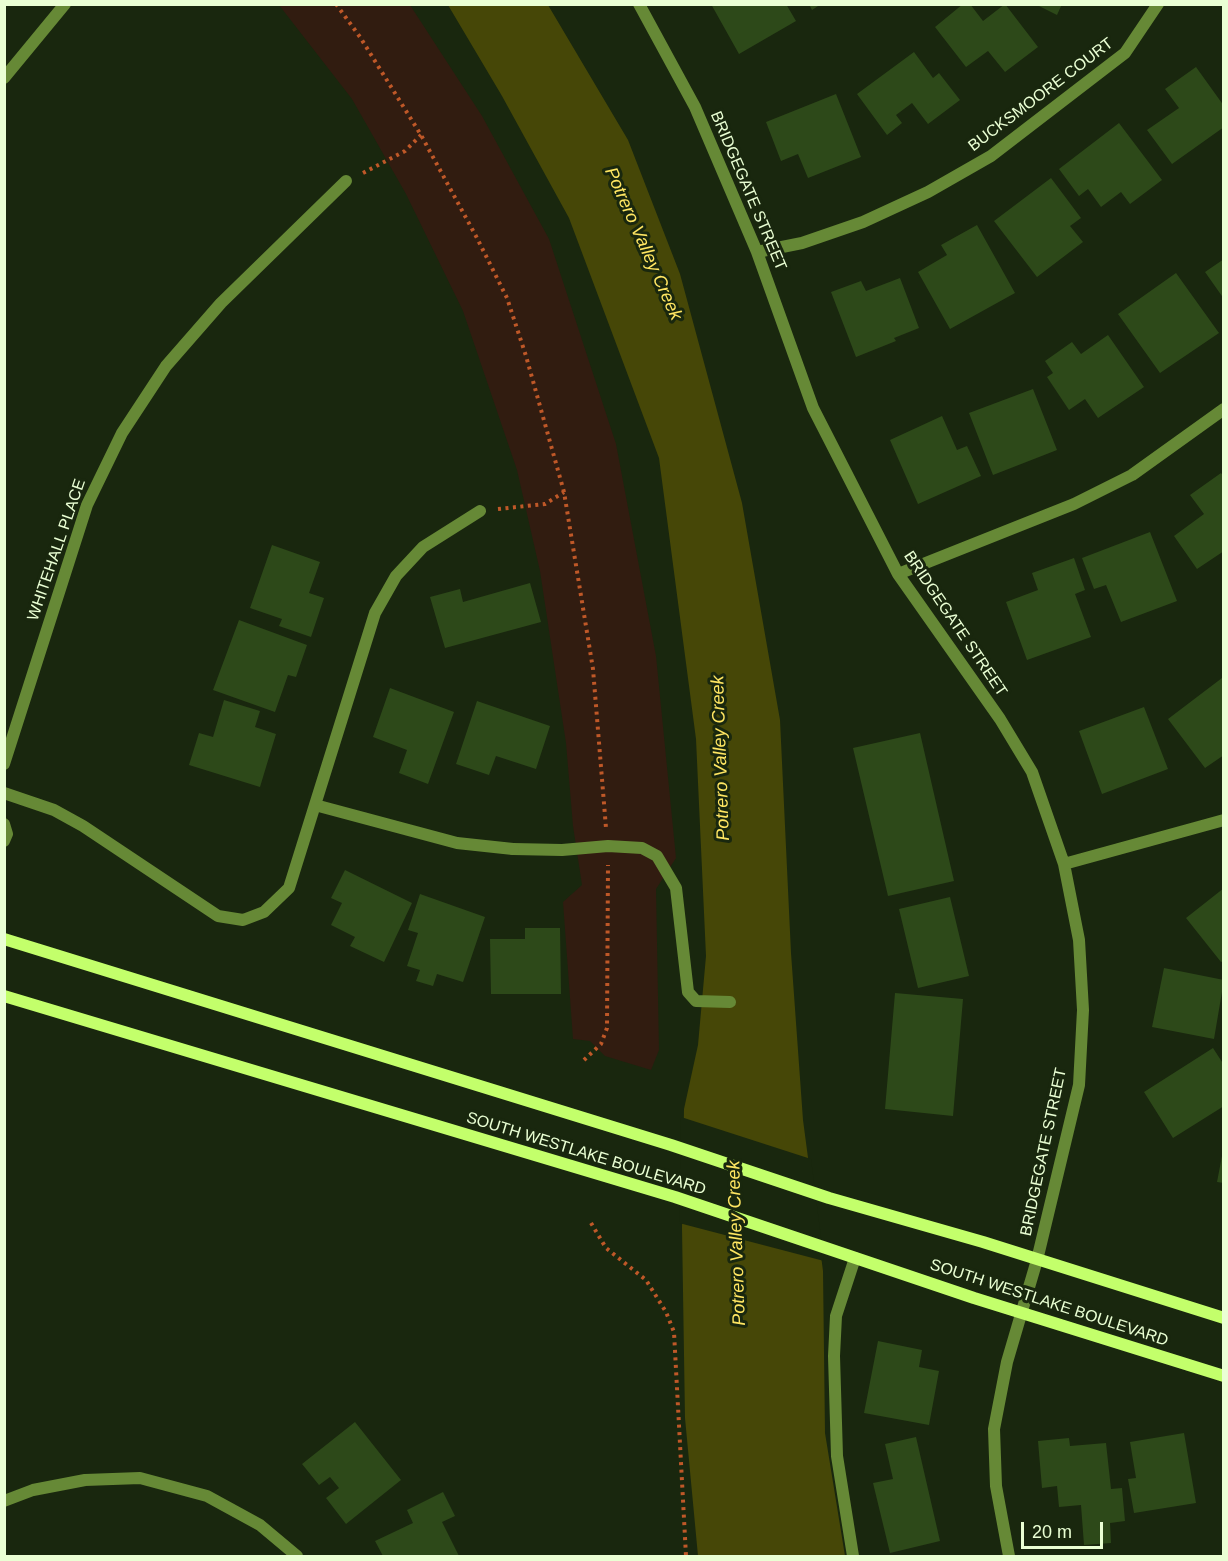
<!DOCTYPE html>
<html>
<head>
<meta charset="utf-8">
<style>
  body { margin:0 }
  #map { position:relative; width:1228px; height:1561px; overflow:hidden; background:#19270e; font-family:Helvetica,sans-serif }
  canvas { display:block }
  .frame { position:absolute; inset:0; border:6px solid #eaffd4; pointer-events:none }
  .scale { position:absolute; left:1021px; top:1522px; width:82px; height:27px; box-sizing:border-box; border:3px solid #eaffd4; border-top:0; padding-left:8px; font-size:18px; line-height:21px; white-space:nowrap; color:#eaffd4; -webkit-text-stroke:4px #19270e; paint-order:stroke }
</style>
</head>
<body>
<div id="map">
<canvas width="1228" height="1561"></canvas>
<div class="frame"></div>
<div class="scale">20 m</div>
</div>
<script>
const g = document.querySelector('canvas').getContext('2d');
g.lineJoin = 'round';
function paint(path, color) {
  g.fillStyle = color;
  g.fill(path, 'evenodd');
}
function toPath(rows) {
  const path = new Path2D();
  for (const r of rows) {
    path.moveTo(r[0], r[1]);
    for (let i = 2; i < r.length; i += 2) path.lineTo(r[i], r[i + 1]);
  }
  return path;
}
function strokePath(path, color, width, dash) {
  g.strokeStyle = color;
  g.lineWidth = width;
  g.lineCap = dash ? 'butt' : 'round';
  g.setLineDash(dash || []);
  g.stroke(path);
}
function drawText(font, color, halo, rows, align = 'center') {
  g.font = font + ' Helvetica,sans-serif';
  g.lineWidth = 6;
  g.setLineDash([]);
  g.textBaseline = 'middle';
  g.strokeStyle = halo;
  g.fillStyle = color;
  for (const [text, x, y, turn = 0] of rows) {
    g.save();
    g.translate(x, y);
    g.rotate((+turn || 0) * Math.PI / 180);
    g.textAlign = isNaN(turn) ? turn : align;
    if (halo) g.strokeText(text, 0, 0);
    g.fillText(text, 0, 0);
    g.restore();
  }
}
paint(toPath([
  [279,5,410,5,482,116,549,239,616,444,656,656,676,858,656,889,659,1050,651,1070,605,1056,590,1041,573,1039,563,902,582,885,573,826,566,743,540,571,517,470,463,311,406,194,352,99]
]), '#311c10');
paint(toPath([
  [448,5,548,5,628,140,680,274,742,503,780,720,791,953,803,1120,823,1271,825,1433,845,1556,698,1556,685,1418,682,1228,684,1109,698,1045,706,956,696,739,659,458,569,218,502,96]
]), '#464707');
paint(toPath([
  [681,1117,811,1159,824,1261,679,1223]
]), '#19270e');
paint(toPath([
  [711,4,786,4,796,21,739,54],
  [809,4,821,4,812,10],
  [963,4,970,4,983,21,1005,4,1038,47,1005,72,988,51,966,67,935,27],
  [1035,4,1062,4,1057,15],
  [914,52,933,78,939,73,960,100,928,124,912,103,896,115,902,123,887,135,857,94],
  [1196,67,1224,106,1224,127,1172,164,1147,130,1179,108,1165,89],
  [836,94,861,157,808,178,798,154,781,161,766,122],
  [1119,123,1162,180,1130,204,1121,192,1101,207,1088,189,1079,196,1059,169],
  [1051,178,1081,218,1070,226,1083,242,1037,277,994,221],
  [977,225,1015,293,950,329,918,272,947,255,941,245],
  [1224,259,1224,299,1205,272],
  [1176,273,1219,333,1160,373,1118,314],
  [900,278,919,328,894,338,896,341,856,357,831,292,861,281,866,291],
  [1108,335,1144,387,1098,418,1085,399,1069,410,1047,377,1053,373,1045,361,1072,342,1081,354],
  [1033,389,1057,450,993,475,969,413],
  [942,416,957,450,967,446,981,476,918,504,890,440],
  [1221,473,1224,477,1224,551,1197,569,1174,536,1204,514,1190,495],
  [1150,532,1177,601,1121,622,1106,585,1094,589,1082,558],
  [272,545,320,562,309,593,324,598,311,637,279,626,282,619,250,608],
  [1074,558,1085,590,1075,594,1091,637,1027,660,1006,602,1038,590,1032,573],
  [530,583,541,622,445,648,430,597,460,589,463,602],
  [239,620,307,645,296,677,288,675,275,712,213,690],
  [1222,678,1224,755,1205,768,1168,719],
  [390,688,454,712,428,784,399,773,407,750,373,737],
  [224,700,260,711,255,727,276,734,260,787,189,765,199,733,213,737],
  [477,701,550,726,536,769,496,756,489,775,456,764],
  [1144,707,1168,769,1102,794,1079,731],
  [920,733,954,881,888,896,853,748],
  [345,870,412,903,384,962,350,946,355,937,331,925,342,903,331,898],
  [1224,888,1224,961,1221,962,1186,918],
  [420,894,485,917,463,982,437,974,433,986,416,981,420,970,407,966,418,933,408,930],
  [950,897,969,976,918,988,899,909],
  [525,928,560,928,561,994,491,994,490,939,525,939],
  [1164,968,1224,980,1214,1039,1152,1027],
  [895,993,963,999,953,1116,885,1109],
  [1213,1048,1224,1065,1224,1106,1173,1138,1144,1092],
  [1222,1156,1224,1156,1224,1183,1217,1182],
  [878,1341,922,1350,919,1367,939,1371,929,1425,864,1413],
  [355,1422,401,1480,346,1524,326,1498,339,1488,330,1477,319,1485,302,1464],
  [1184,1433,1196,1503,1134,1513,1128,1479,1136,1478,1130,1442],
  [916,1437,940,1541,890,1553,873,1483,893,1479,885,1444],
  [1069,1438,1070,1446,1106,1443,1111,1489,1122,1488,1125,1521,1110,1523,1111,1543,1084,1545,1081,1505,1059,1507,1057,1486,1042,1488,1038,1441],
  [443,1492,455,1516,442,1522,459,1556,383,1556,375,1541,413,1523,407,1510]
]), '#2d4919');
strokePath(toPath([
  [336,4,360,37,421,135,477,238,507,298,526,356,564,492,593,669,606,828],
  [363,173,405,151,421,135],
  [498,509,545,504,564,492],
  [584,1060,601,1044,607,1028,608,865],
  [591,1223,606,1248,646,1280,666,1312,674,1332,686,1556]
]), '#bf5828', 4, [3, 4.5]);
strokePath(toPath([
  [513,849,562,850,608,846,642,848,657,856,676,888,688,992,696,1001,730,1002],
  [853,1556,837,1456,834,1356,836,1316,855,1258]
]), '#668936', 12);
strokePath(toPath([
  [639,4,695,107,757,252,813,408,898,574,1000,719,1032,772,1064,864,1079,940,1083,1010,1079,1085,1037,1260,1007,1362,994,1429,996,1486,1009,1556],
  [4,78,65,4],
  [757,252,802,243,863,222,928,192,991,156,1125,53,1158,4],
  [898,574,1074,504,1132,475,1224,409],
  [4,764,87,505,122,433,166,366,221,303,346,181],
  [4,793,54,810,83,826,218,916,243,920,264,912,289,888,375,613,396,576,423,547,480,511],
  [315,805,457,843,513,849],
  [4,824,7,834,4,841],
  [1064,864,1224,820],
  [4,1501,33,1490,85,1480,140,1478,207,1496,260,1525,297,1556]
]), '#668936', 12);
strokePath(toPath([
  [4,939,671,1145,829,1198,983,1242,1224,1318],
  [4,996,675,1197,974,1298,1224,1376]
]), '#c3ff6b', 12);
drawText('16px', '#eaffd4', '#19270e', [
  ["BUCKSMOORE COURT",1041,95,-37],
  ["BRIDGEGATE STREET",748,191,67],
  ["WHITEHALL PLACE",57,550,-71],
  ["BRIDGEGATE STREET",955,624,56],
  ["BRIDGEGATE STREET",1044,1152,-78],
  ["SOUTH WESTLAKE BOULEVARD",586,1154,17],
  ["SOUTH WESTLAKE BOULEVARD",1049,1303,18]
]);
drawText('italic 18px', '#ffe662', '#19270e', [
  ["Potrero Valley Creek",643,244,66],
  ["Potrero Valley Creek",721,758,-92],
  ["Potrero Valley Creek",737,1243,-92]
]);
</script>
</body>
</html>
